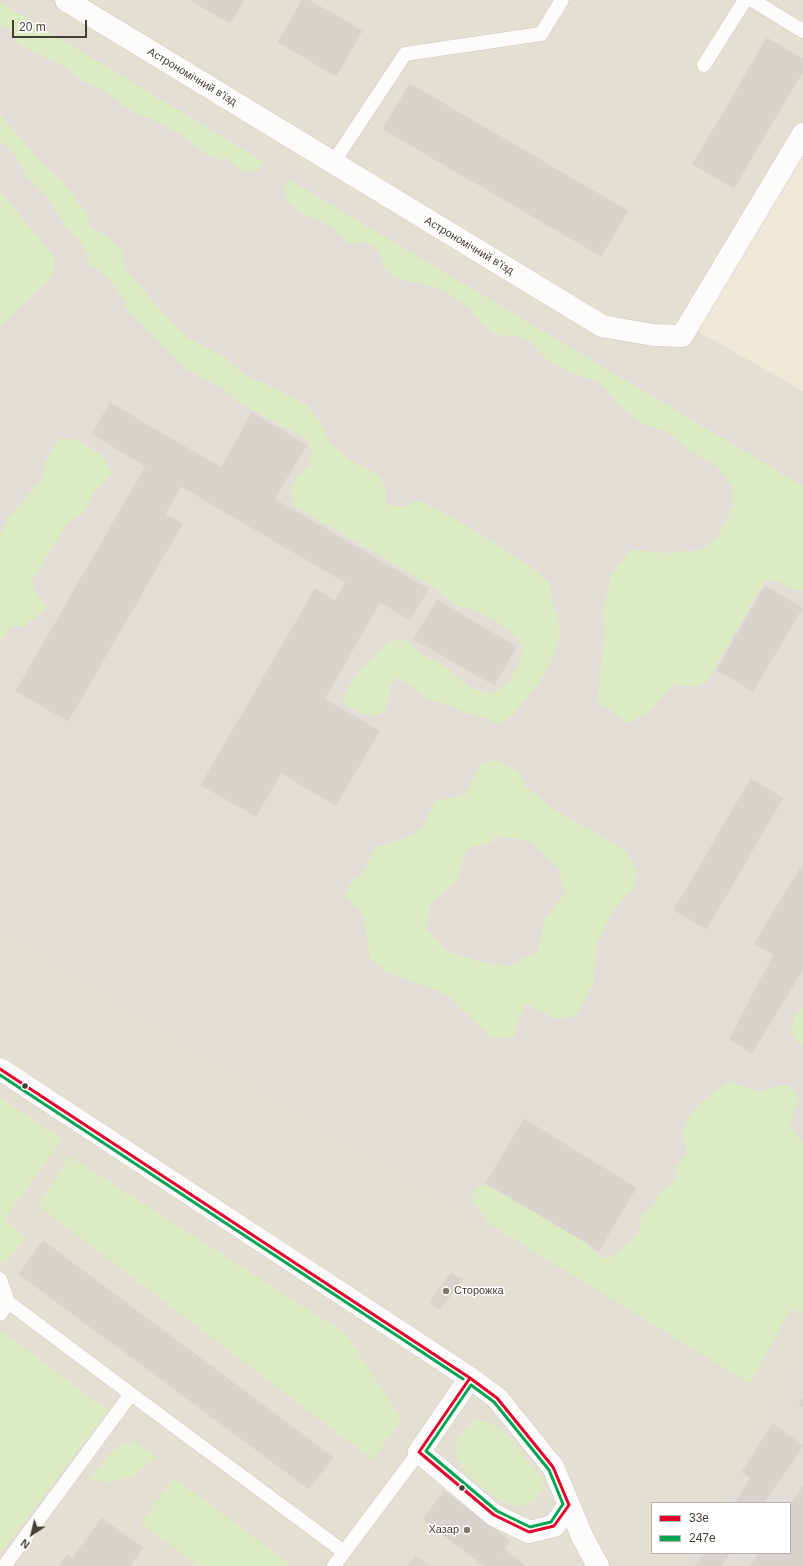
<!DOCTYPE html>
<html>
<head>
<meta charset="utf-8">
<style>
  body { margin:0 }
  #map { position:relative; width:803px; height:1566px; overflow:hidden; background:#f0ede6; font-family:Helvetica,sans-serif }
  canvas { display:block }
  .legend { position:absolute; left:651px; top:1502px; width:140px; height:52px; box-sizing:border-box; background:#fff; border:1px solid #b5b2ad; margin:0; padding:5px 7px; list-style:none; font-size:12px; color:#453e33 }
  .legend li { display:flex; align-items:center; gap:8px; height:20px }
  .legend b { width:20px; border:1px solid #b5b2ad }
  .north { position:absolute; left:12px; top:1514px; width:40px; height:40px; -webkit-text-stroke:3px #fff; paint-order:stroke; rotate:215deg; font-size:11px; font-weight:700; line-height:16px; text-align:center; color:#453e33 }
  .north::after { content:''; display:block; margin:auto; width:14px; height:18px; background:#453e33; clip-path:polygon(50% 0,100% 100%,50% 72%,0 100%) }
  .scale { position:absolute; left:12px; top:20px; width:75px; height:18px; box-sizing:border-box; border:2px solid #453e33; border-top:0; padding-left:5px; font-size:12px; line-height:14px; white-space:nowrap; color:#453e33; -webkit-text-stroke:3px #fff; paint-order:stroke }
</style>
</head>
<body>
<div id="map">
<canvas width="803" height="1566"></canvas>
<ul class="legend">
<li><b style="height:5px;background:#e4002b"></b>33е</li>
<li><b style="height:5px;background:#00a651"></b>247е</li>
</ul>
<div class="north">N</div>
<div class="scale">20 m</div>
</div>
<script>
const g = document.querySelector('canvas').getContext('2d');
g.lineJoin = 'round';
function paint(path, color) {
  g.fillStyle = color;
  g.fill(path, 'evenodd');
}
function toPath(rows) {
  const path = new Path2D();
  for (const r of rows) {
    path.moveTo(r[0], r[1]);
    for (let i = 2; i < r.length; i += 2) path.lineTo(r[i], r[i + 1]);
  }
  return path;
}
function strokePath(path, color, width, dash) {
  g.strokeStyle = color;
  g.lineWidth = width;
  g.lineCap = dash ? 'butt' : 'round';
  g.setLineDash(dash || []);
  g.stroke(path);
}
function drawText(font, color, halo, rows, align = 'center') {
  g.font = font + ' Helvetica,sans-serif';
  g.lineWidth = 3;
  g.setLineDash([]);
  g.textBaseline = 'middle';
  g.strokeStyle = halo;
  g.fillStyle = color;
  for (const [text, x, y, turn = 0] of rows) {
    g.save();
    g.translate(x, y);
    g.rotate((+turn || 0) * Math.PI / 180);
    g.textAlign = isNaN(turn) ? turn : align;
    if (halo) g.strokeText(text, 0, 0);
    g.fillText(text, 0, 0);
    g.restore();
  }
}
paint(toPath([
  [0,0,803,0,803,1566,0,1566],
  [652,1503,790,1503,790,1553,652,1553]
]), '#e4dfd3');
paint(toPath([
  [0,0,3,0,803,480,803,1316,793,1311,750,1387,0,927],
  [803,1357,803,1566,681,1566,689,1553,790,1553,790,1503,719,1503,764,1430]
]), '#e2ded7');
paint(toPath([
  [803,157,803,391,696,330]
]), '#eee8d8');
paint(toPath([
  [0,2,263,161,257,171,243,172,226,158,218,160,202,151,180,134,152,119,137,115,103,90,81,80,62,65,18,44,11,29,0,26],
  [0,114,40,161,63,182,85,211,91,228,108,237,121,250,126,270,166,316,188,338,226,358,247,377,273,387,307,405,320,421,329,442,350,460,380,476,386,490,386,504,403,507,418,500,454,518,533,568,550,584,551,598,559,620,560,635,553,658,542,679,512,716,500,725,483,717,468,714,449,705,427,699,412,686,398,678,391,684,386,711,375,716,361,713,346,706,343,699,349,686,360,670,391,640,407,641,423,655,441,663,470,687,490,694,507,684,517,668,523,647,511,632,495,621,473,610,460,607,447,599,432,586,293,505,291,491,296,479,309,466,312,455,310,441,236,401,223,388,199,377,180,364,126,308,125,300,107,277,89,264,87,252,78,238,67,229,46,195,27,177,14,154,0,141],
  [288,179,803,486,803,591,791,589,778,581,764,582,707,682,696,687,674,684,648,713,628,723,597,701,605,633,603,612,612,574,630,550,666,553,700,550,716,540,733,506,733,487,716,465,689,450,666,431,642,424,619,405,600,382,574,374,547,360,530,342,516,336,495,335,481,323,468,307,441,289,396,278,384,268,379,251,365,242,349,244,333,228,320,221,303,215,288,202,284,191],
  [0,191,55,258,52,277,0,327],
  [58,439,77,439,103,456,112,474,93,494,84,512,68,523,32,580,35,591,47,607,26,626,11,627,0,643,0,536,8,518,42,479,46,461],
  [496,760,518,771,526,787,557,811,625,850,637,869,635,885,612,913,597,943,594,982,576,1017,554,1018,526,1004,520,1015,513,1038,492,1038,446,994,389,973,370,959,363,915,345,896,351,882,364,873,374,848,403,839,422,829,435,801,465,795,481,764],
  [496,836,530,841,558,868,565,893,544,920,538,951,510,966,486,963,448,952,427,930,430,905,456,881,467,849,492,842],
  [803,1006,803,1047,798,1043,791,1031,795,1016],
  [728,1082,750,1088,760,1092,773,1087,788,1085,800,1099,794,1110,790,1127,803,1143,803,1314,791,1309,750,1384,489,1224,471,1198,478,1185,486,1185,576,1236,602,1257,612,1257,636,1236,640,1226,641,1216,653,1206,658,1195,675,1180,676,1167,687,1153,682,1134,687,1119,693,1111,708,1097],
  [0,1098,62,1139,5,1219,26,1238,3,1265,0,1257],
  [69,1156,346,1334,401,1419,373,1460,39,1206],
  [3,1332,108,1411,0,1553,0,1335],
  [476,1420,492,1424,507,1435,542,1479,544,1487,534,1502,523,1506,516,1506,496,1498,486,1491,467,1473,456,1455,455,1447,459,1438],
  [135,1442,157,1457,131,1477,106,1483,90,1479,112,1451,122,1445],
  [174,1478,290,1564,288,1566,199,1566,141,1523]
]), '#ddebc4');
const building = toPath([
  [190,0,244,0,230,23,190,0],
  [302,0,309,0,362,31,336,76,278,42,302,0],
  [767,38,803,59,803,71,734,188,693,164,767,38],
  [410,84,628,211,601,256,383,129,410,84],
  [110,403,221,468,252,413,306,445,274,499,428,589,410,620,380,602,324,699,379,731,336,805,281,773,256,816,201,785,315,589,335,601,346,583,181,486,165,514,182,524,68,721,16,691,146,466,92,434,110,403],
  [765,586,802,608,753,691,717,670,765,586],
  [437,600,516,647,494,685,414,639,437,600],
  [751,779,783,798,706,929,674,910,751,779],
  [803,864,803,969,752,1053,730,1039,774,954,754,944,803,864],
  [524,1119,636,1188,599,1250,486,1183,524,1119],
  [43,1241,333,1457,309,1489,19,1274,43,1241],
  [451,1273,462,1280,440,1309,430,1302,451,1273],
  [803,1398,803,1407,799,1404,803,1398],
  [773,1424,803,1446,764,1503,735,1503,751,1478,742,1472,773,1424],
  [803,1486,803,1566,751,1566,759,1553,790,1553,790,1506,803,1486],
  [444,1491,510,1541,492,1566,485,1566,423,1520,444,1491],
  [102,1518,143,1548,130,1566,59,1566,67,1555,72,1559,102,1518],
  [505,1550,526,1566,492,1566,505,1550],
  [704,1553,730,1553,721,1566,695,1566,704,1553],
  [415,1556,429,1566,408,1566,415,1556]
]);
paint(building, '#d8d4cd');
strokePath(building, '#d8d4cc', 1);
const lane = toPath([
  [752,0,803,31],
  [704,65,745,0],
  [333,163,405,54,541,34,562,0],
  [0,1279,8,1302,0,1314],
  [8,1302,131,1394],
  [4,1566,131,1394,344,1552,419,1452],
  [334,1566,344,1552]
]);
const street = toPath([
  [66,0,602,326,653,335,682,336,803,134],
  [0,1069,470,1378,497,1398,553,1467,582,1536,598,1566],
  [470,1378,419,1452,494,1515,529,1532,554,1526,569,1505]
]);
strokePath(lane, '#ccc9c2', 15);
strokePath(street, '#ccc9c2', 23);
strokePath(lane, '#fdfcfb', 14);
strokePath(street, '#fdfcfb', 22);
strokePath(toPath([
  [0,1069,470,1378],
  [470,1378,497,1398,553,1467,569,1505,554,1526,529,1532,494,1515,419,1452,470,1378]
]), '#e4002b', 3);
strokePath(toPath([
  [0,1075,463,1379],
  [471,1385,494,1402,549,1470,563,1504,551,1522,530,1527,497,1511,426,1451,471,1385]
]), '#00a651', 3);
for (const [x, y, r, color] of [
  [25,1086,3.5,"#453e33"],
  [446,1291,4,"#817b72"],
  [462,1488,3.5,"#453e33"],
  [467,1530,4,"#817b72"]
]) {
  const dot = new Path2D();
  dot.arc(x, y, r, 0, 2 * Math.PI);
  g.fillStyle = color;
  g.fill(dot);
  strokePath(dot, '#fff', 1.5);
}
drawText('11px', '#453e33', '#fff', [
  ["Астрономічний в'їзд",192,77,31],
  ["Астрономічний в'їзд",469,246,31]
]);
drawText('11px', '#453e33', '#fff', [
  ["Сторожка",454,1291],
  ["Хазар",459,1530,"right"]
], 'left');
</script>
</body>
</html>
